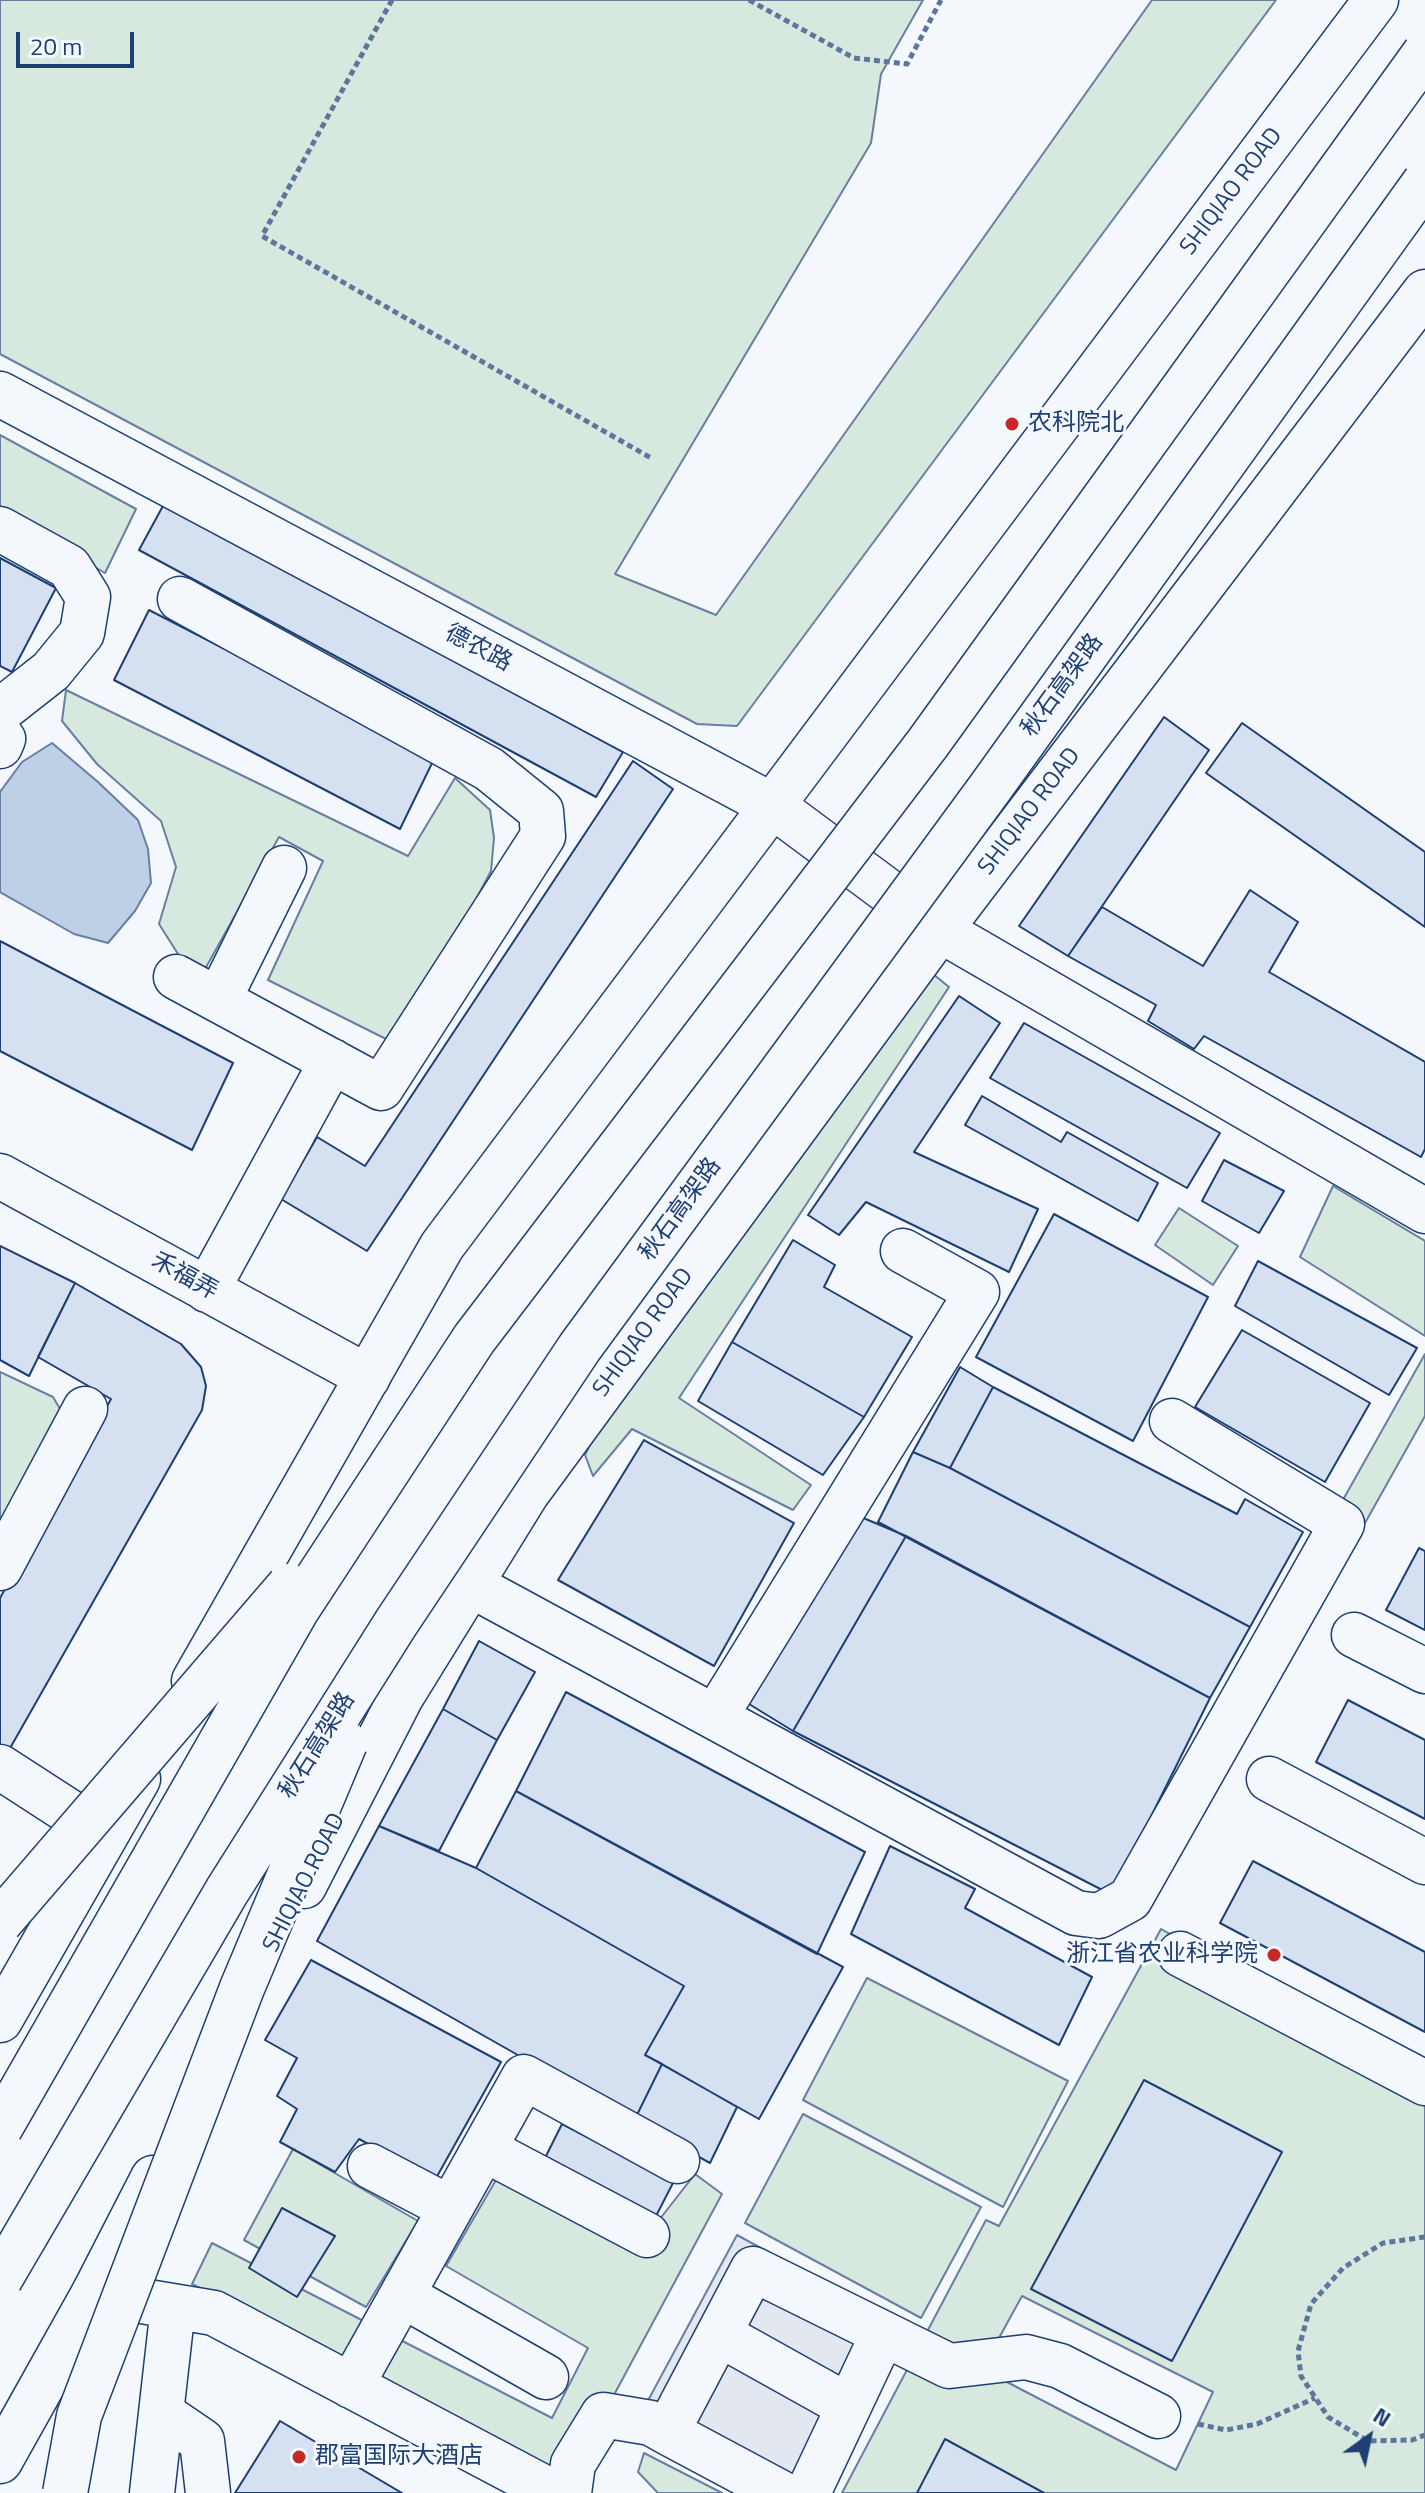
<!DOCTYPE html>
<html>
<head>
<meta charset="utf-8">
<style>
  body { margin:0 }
  #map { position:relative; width:1425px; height:2493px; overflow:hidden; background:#f4f7fb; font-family:"Titillium Web",sans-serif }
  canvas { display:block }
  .north { position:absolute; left:1329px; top:2397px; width:80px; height:80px; -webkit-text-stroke:6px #f4f7fb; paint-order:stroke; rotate:33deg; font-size:22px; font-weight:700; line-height:32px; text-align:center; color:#1d3f73 }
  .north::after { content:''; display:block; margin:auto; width:28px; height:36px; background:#1d3f73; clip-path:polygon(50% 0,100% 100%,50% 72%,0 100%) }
  .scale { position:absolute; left:16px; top:32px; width:118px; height:36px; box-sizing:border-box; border:4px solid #1d3f73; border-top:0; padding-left:10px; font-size:24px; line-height:28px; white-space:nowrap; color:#1d3f73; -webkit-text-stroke:6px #f4f7fb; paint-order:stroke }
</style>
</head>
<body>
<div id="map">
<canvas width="1425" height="2493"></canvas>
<div class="north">N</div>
<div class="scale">20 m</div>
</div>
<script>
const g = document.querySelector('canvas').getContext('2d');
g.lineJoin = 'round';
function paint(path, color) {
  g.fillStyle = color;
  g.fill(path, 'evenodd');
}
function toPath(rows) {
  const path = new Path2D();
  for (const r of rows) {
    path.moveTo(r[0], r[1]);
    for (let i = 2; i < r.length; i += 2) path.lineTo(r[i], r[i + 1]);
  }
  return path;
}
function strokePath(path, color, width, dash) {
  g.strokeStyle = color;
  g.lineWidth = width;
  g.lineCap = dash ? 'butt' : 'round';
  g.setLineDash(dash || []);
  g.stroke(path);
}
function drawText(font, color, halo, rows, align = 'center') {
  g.font = font + ' "Titillium Web","Noto Sans SC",sans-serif';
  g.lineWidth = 6;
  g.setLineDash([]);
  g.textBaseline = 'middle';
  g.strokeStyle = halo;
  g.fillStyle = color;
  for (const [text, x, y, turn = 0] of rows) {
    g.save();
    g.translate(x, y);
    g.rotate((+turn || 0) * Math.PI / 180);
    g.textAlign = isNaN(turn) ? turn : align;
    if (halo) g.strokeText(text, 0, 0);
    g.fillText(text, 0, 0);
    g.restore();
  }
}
const green = toPath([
  [0,0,923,0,881,74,871,143,615,574,716,615,1152,0,1276,0,737,726,697,724,0,354,0,0],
  [0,435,136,509,105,573,0,512,0,435],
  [66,690,408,856,455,778,490,810,494,838,491,871,398,1045,268,980,323,861,279,837,205,969,178,954,159,924,176,867,161,821,97,764,62,721,66,690],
  [933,974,949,987,679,1398,811,1485,793,1510,632,1429,593,1476,585,1455,600,1424,933,974],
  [1333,1186,1425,1241,1425,1336,1300,1257,1333,1186],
  [1179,1208,1238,1246,1213,1285,1155,1245,1179,1208],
  [1425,1354,1425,1416,1235,1755,1209,1738,1425,1354],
  [0,1372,53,1397,66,1419,0,1554,0,1372],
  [1161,1929,1425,2078,1425,2493,842,2493,986,2220,999,2226,1161,1929],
  [1022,2296,1213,2392,1176,2470,982,2369,1022,2296],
  [867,1978,1068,2081,1003,2207,803,2100,867,1978],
  [803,2114,981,2207,921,2318,745,2223,803,2114],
  [293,2149,418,2221,366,2307,244,2240,293,2149],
  [500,2173,634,2252,695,2174,722,2194,615,2393,554,2472,192,2284,212,2243,552,2418,588,2348,446,2266,500,2173],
  [644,2453,722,2493,658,2493,638,2472,644,2453]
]);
paint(green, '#d7e8df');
strokePath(green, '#687fa3', 2);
const parking = toPath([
  [737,2235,909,2329,823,2493,630,2434,737,2235]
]);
paint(parking, '#e3e8f0');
strokePath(parking, '#687fa3', 2);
const water = toPath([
  [52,743,98,782,138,820,148,849,151,883,135,911,108,943,74,934,0,892,0,792,22,762,52,743]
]);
paint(water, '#bed0e5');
strokePath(water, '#687fa3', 2);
const building = toPath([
  [164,504,623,752,596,797,139,550,164,504],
  [0,558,56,588,12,672,0,666,0,558],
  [149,610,435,757,400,829,114,680,149,610],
  [1164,717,1209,750,1068,956,1019,926,1164,717],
  [1242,723,1425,852,1425,927,1206,773,1242,723],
  [633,761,673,789,367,1251,281,1199,317,1137,365,1166,633,761],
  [1250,890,1298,922,1269,972,1425,1062,1425,1149,1421,1157,1204,1036,1194,1049,1148,1021,1156,1005,1068,956,1102,907,1203,966,1250,890],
  [0,941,233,1063,192,1150,0,1051,0,941],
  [959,996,1000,1023,914,1152,1038,1209,1009,1272,866,1202,839,1235,808,1215,959,996],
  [1024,1023,1220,1133,1187,1188,990,1078,1024,1023],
  [982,1096,1061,1142,1067,1132,1158,1183,1138,1221,965,1125,982,1096],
  [1224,1160,1284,1191,1259,1233,1202,1201,1224,1160],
  [1054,1214,1208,1297,1133,1441,976,1357,1054,1214],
  [793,1240,835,1265,824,1287,912,1337,864,1417,732,1342,793,1240],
  [0,1246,75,1283,29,1376,0,1360,0,1246],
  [1258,1261,1417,1348,1389,1395,1235,1306,1258,1261],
  [75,1283,181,1344,201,1367,206,1386,202,1410,9,1750,0,1745,0,1598,111,1399,38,1357,75,1283],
  [1242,1330,1370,1403,1325,1482,1195,1407,1242,1330],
  [732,1342,864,1417,823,1475,698,1401,732,1342],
  [960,1367,993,1387,950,1468,913,1452,960,1367],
  [993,1387,1237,1514,1245,1499,1303,1532,1250,1627,950,1468,993,1387],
  [644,1440,794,1523,714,1666,558,1580,644,1440],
  [913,1452,950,1468,1250,1627,1210,1698,878,1522,913,1452],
  [861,1517,906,1536,793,1731,749,1704,861,1517],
  [906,1536,1210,1698,1112,1895,793,1731,906,1536],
  [1419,1548,1425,1551,1425,1630,1386,1610,1419,1548],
  [479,1641,535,1672,497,1740,443,1709,479,1641],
  [566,1692,865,1852,817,1954,516,1791,566,1692],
  [1348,1700,1425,1740,1425,1819,1316,1762,1348,1700],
  [443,1709,497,1740,439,1851,379,1826,443,1709],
  [516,1791,843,1967,759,2119,645,2055,684,1986,476,1868,516,1791],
  [379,1826,476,1868,684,1986,645,2055,662,2064,634,2121,317,1941,379,1826],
  [890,1846,975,1889,965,1908,1092,1977,1059,2045,851,1934,890,1846],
  [1253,1861,1425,1952,1425,2032,1220,1923,1253,1861],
  [311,1960,501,2062,435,2180,359,2139,335,2172,280,2142,297,2109,277,2096,297,2058,265,2040,311,1960],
  [662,2064,737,2107,710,2163,634,2121,662,2064],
  [1144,2080,1282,2152,1172,2361,1031,2289,1144,2080],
  [562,2124,674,2181,656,2216,544,2160,562,2124],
  [282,2208,335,2236,297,2297,249,2268,282,2208],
  [280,2421,402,2493,235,2493,280,2421],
  [945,2439,1044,2493,917,2493,945,2439]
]);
paint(building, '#d5e0f0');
strokePath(building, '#1d3f73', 2);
const minor = toPath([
  [0,394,773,806,940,930,1425,1211],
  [0,529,69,567,88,597,82,633,51,671,0,711],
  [0,735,3,739,0,746],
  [176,977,381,1088,543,836,541,811,489,769,180,599],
  [219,999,284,868],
  [0,1176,368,1377],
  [207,1290,332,1061],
  [0,1568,85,1409],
  [471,1585,1076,1913,1099,1916,1130,1899,1342,1524,1172,1421],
  [1354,1635,1425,1671],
  [715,1717,977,1292,903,1251],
  [0,1767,105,1835],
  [1269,1779,1425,1862],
  [1180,1954,1425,2083],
  [484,2149,647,2235],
  [370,2166,450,2208],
  [94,2293,214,2313,554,2493],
  [402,2295,546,2377],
  [719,2334,848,2406],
  [351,2386,524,2077,677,2161],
  [161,2413,202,2441,208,2493],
  [152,2493,173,2307],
  [569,2493,573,2464,603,2415,651,2423,667,2432],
  [781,2493,667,2432,753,2269,949,2366,1026,2357,1060,2366,1158,2416],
  [808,2493,883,2334]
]);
const major = toPath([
  [194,1681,442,1246,1376,0],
  [304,1886,401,1697,527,1493,940,930,1425,292],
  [0,2020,138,1779],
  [0,2461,94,2293,153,2178]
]);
strokePath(minor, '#1d3f73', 47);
strokePath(major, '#1d3f73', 47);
strokePath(toPath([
  [392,0,262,236,651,458],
  [749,0,854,58,907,64,941,0],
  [1425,2237,1383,2243,1343,2268,1311,2304,1298,2351,1301,2376,1328,2417,1368,2441,1412,2440,1425,2435],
  [1198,2424,1226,2430,1257,2424,1315,2398]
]), '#5e769c', 5, [6, 4]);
strokePath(minor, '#f4f7fb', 44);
strokePath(major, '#f4f7fb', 44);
const highwayBridge = toPath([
  [0,1922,289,1586],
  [0,2128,296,1611,474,1339,928,743,1425,53],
  [0,2279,227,1891,396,1623,580,1347,990,788,1425,182],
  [65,2493,79,2416,242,1988,345,1743]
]);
strokePath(highwayBridge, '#1d3f73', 47, []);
strokePath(highwayBridge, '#f4f7fb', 44);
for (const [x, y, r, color] of [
  [1012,424,8,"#c62828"],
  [1274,1955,8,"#c62828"],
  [299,2457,8,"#c62828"]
]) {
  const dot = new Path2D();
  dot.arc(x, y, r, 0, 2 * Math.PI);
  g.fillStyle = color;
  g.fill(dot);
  strokePath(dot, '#f4f7fb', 3);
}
drawText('24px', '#1d3f73', '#f4f7fb', [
  ["SHIQIAO ROAD",1232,192,-53],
  ["德农路",478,649,28],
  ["秋石高架路",1063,686,-54],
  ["SHIQIAO ROAD",1030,812,-53],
  ["秋石高架路",681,1210,-54],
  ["禾福弄",184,1277,29],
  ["SHIQIAO ROAD",644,1333,-54],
  ["秋石高架路",318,1746,-58],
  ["SHIQIAO ROAD",305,1883,-63]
]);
drawText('24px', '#1d3f73', '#f4f7fb', [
  ["农科院北",1028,424],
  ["浙江省农业科学院",1258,1955,"right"],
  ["郡富国际大酒店",315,2457]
], 'left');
</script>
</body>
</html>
